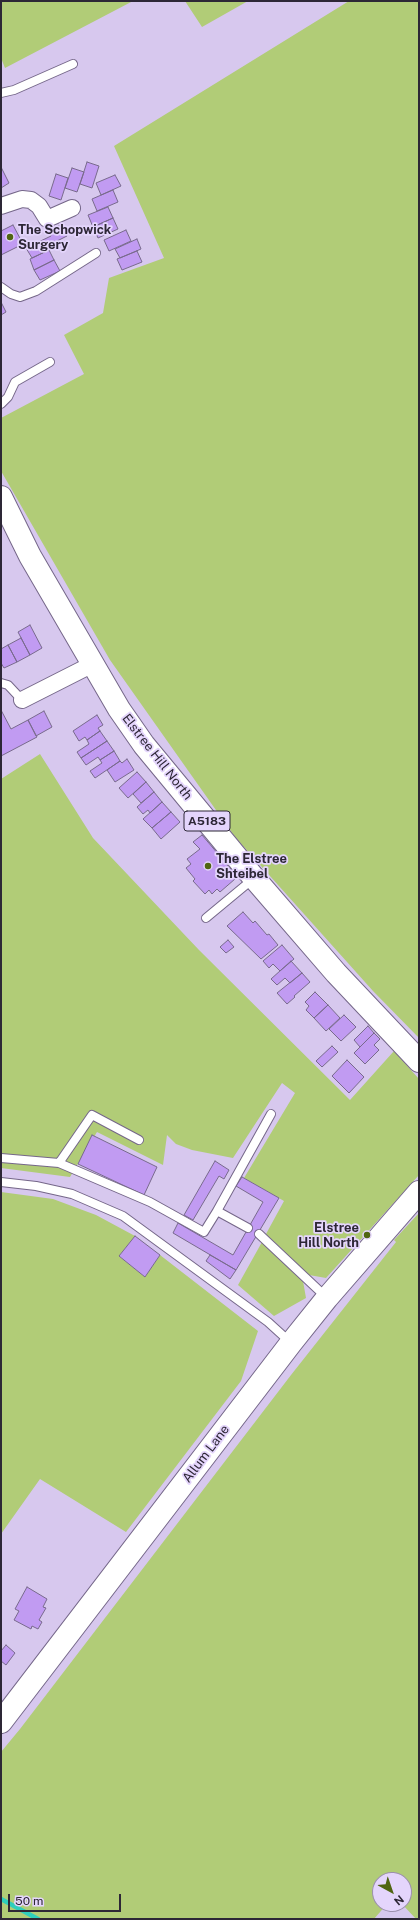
<!DOCTYPE html>
<html>
<head>
<meta charset="utf-8">
<style>
  body { margin:0 }
  #map { position:relative; width:420px; height:1920px; overflow:hidden; background:#d7c8ee; font-family:"Public Sans",sans-serif }
  canvas { display:block }
  .frame { position:absolute; inset:0; border:2px solid #2d2736; pointer-events:none }
  .north { position:absolute; left:372px; top:1872px; width:40px; height:40px; box-sizing:border-box; background:#e4d5fc; border:1px solid #9b8fad; border-radius:50%; rotate:140deg; font-size:11px; font-weight:700; line-height:16px; text-align:center; color:#2d2736 }
  .north::after { content:''; display:block; margin:auto; width:14px; height:18px; background:#506512; clip-path:polygon(50% 0,100% 100%,50% 72%,0 100%) }
  .scale { position:absolute; left:8px; top:1894px; width:113px; height:18px; box-sizing:border-box; border:2px solid #2d2736; border-top:0; padding-left:5px; font-size:12px; line-height:14px; white-space:nowrap; color:#2d2736; -webkit-text-stroke:3px #e4d5fc; paint-order:stroke }
</style>
</head>
<body>
<div id="map">
<canvas width="420" height="1920"></canvas>
<div class="frame"></div>
<div class="north">N</div>
<div class="scale">50 m</div>
</div>
<script>
const g = document.querySelector('canvas').getContext('2d');
g.lineJoin = 'round';
function paint(path, color) {
  g.fillStyle = color;
  g.fill(path, 'evenodd');
}
function toPath(rows) {
  const path = new Path2D();
  for (const r of rows) {
    path.moveTo(r[0], r[1]);
    for (let i = 2; i < r.length; i += 2) path.lineTo(r[i], r[i + 1]);
  }
  return path;
}
function strokePath(path, color, width, dash) {
  g.strokeStyle = color;
  g.lineWidth = width;
  g.lineCap = dash ? 'butt' : 'round';
  g.setLineDash(dash || []);
  g.stroke(path);
}
function drawText(font, color, halo, rows, align = 'center') {
  g.font = font + ' "Public Sans",sans-serif';
  g.lineWidth = 3.5;
  g.setLineDash([]);
  g.textBaseline = 'middle';
  g.strokeStyle = halo;
  g.fillStyle = color;
  for (const [text, x, y, turn = 0] of rows) {
    g.save();
    g.translate(x, y);
    g.rotate((+turn || 0) * Math.PI / 180);
    g.textAlign = isNaN(turn) ? turn : align;
    if (halo) g.strokeText(text, 0, 0);
    g.fillText(text, 0, 0);
    g.restore();
  }
}
paint(toPath([
  [1,1,133,1,5,68,1,58],
  [185,1,248,1,202,27],
  [349,1,419,1,419,1038,373,991,235,837,110,660,1,471,1,418,84,374,64,335,103,313,109,278,164,258,114,146],
  [40,754,93,838,199,950,350,1100,394,1051,419,1079,419,1175,326,1278,309,1275,266,1234,284,1201,244,1178,295,1093,282,1083,233,1158,192,1150,176,1144,167,1135,163,1165,97,1132,70,1177,1,1168,1,779],
  [1,1192,53,1199,96,1215,135,1236,119,1256,145,1277,160,1255,258,1331,241,1381,126,1532,40,1479,1,1534],
  [419,1213,419,1919,416,1919,402,1904,404,1904,404,1880,380,1880,380,1904,387,1904,374,1919,1,1919,1,1752,20,1729,291,1375,396,1242,394,1240],
  [262,1242,303,1281,306,1298,274,1316,238,1285]
]), '#b1cc77');
strokePath(toPath([
  [1,1899,38,1919]
]), '#2fcebc', 4.5);
const building = toPath([
  [87,162,99,166,92,188,80,184,87,162],
  [1,167,9,183,1,188,1,167],
  [72,168,84,172,77,192,65,188,72,168],
  [56,174,68,178,61,200,49,196,56,174],
  [115,175,121,186,101,195,96,183,115,175],
  [113,190,118,202,97,211,92,199,113,190],
  [108,207,113,218,93,227,88,215,108,207],
  [113,218,118,229,98,238,93,227,113,218],
  [13,225,23,244,1,255,1,231,13,225],
  [61,225,67,236,51,244,53,248,32,258,26,248,51,236,49,230,61,225],
  [126,230,131,241,109,251,104,240,126,230],
  [137,239,141,249,120,258,115,249,137,239],
  [49,250,54,260,34,270,30,259,49,250],
  [137,251,142,262,122,270,117,259,137,251],
  [54,260,60,271,40,280,34,270,54,260],
  [1,302,6,312,1,315,1,302],
  [30,625,42,648,30,655,18,632,30,625],
  [21,638,30,655,17,662,8,645,21,638],
  [8,645,17,662,4,668,1,663,1,649,8,645],
  [1,710,11,729,28,720,37,737,1,756,1,710],
  [44,711,52,727,36,736,28,720,44,711],
  [97,715,103,725,98,728,100,731,87,740,85,737,79,741,73,731,97,715],
  [100,731,107,741,81,758,77,752,89,744,87,740,100,731],
  [107,741,114,751,100,760,98,757,86,765,81,758,107,741],
  [114,751,120,761,95,778,90,771,102,763,100,760,114,751],
  [127,759,134,770,115,782,107,770,120,761,122,763,127,759],
  [137,772,146,782,128,798,119,788,137,772],
  [146,782,154,792,141,803,133,794,146,782],
  [154,792,162,802,150,813,148,810,143,814,137,807,154,792],
  [162,802,171,812,152,828,143,819,162,802],
  [171,812,180,822,161,839,152,828,171,812],
  [202,835,235,874,233,876,235,879,220,892,217,889,212,894,209,890,205,894,193,881,195,879,186,868,191,864,187,859,200,849,193,842,202,835],
  [243,912,253,923,255,921,267,935,269,934,278,945,261,959,227,926,243,912],
  [228,940,234,947,226,953,220,947,228,940],
  [282,945,294,959,280,971,273,964,269,968,263,961,282,945],
  [291,961,302,973,290,983,285,978,277,985,271,979,291,961],
  [302,973,310,982,294,996,295,997,287,1004,277,993,302,973],
  [315,992,328,1005,314,1018,306,1010,309,1006,305,1002,315,992],
  [328,1005,340,1018,326,1031,314,1018,328,1005],
  [344,1015,356,1027,341,1041,329,1029,344,1015],
  [368,1026,374,1033,360,1047,354,1040,368,1026],
  [374,1033,380,1039,374,1045,379,1050,365,1064,354,1053,374,1033],
  [332,1046,338,1052,322,1067,316,1061,332,1046],
  [347,1060,364,1077,349,1093,332,1076,347,1060],
  [92,1135,157,1167,144,1195,78,1164,92,1135],
  [215,1161,229,1170,224,1179,219,1176,193,1220,184,1215,215,1161],
  [242,1177,279,1198,236,1270,173,1233,178,1223,233,1255,263,1202,236,1186,242,1177],
  [135,1236,160,1255,145,1277,119,1256,135,1236],
  [210,1255,236,1270,230,1279,206,1261,210,1255],
  [27,1587,47,1599,43,1607,46,1608,39,1620,42,1622,38,1629,32,1626,31,1629,14,1620,19,1611,15,1609,27,1587],
  [6,1645,15,1653,6,1665,1,1661,1,1651,6,1645]
]);
paint(building, '#c19bf2');
strokePath(building, '#786a8c', 1);
const service = toPath([
  [1,93,14,90,73,64],
  [1,287,11,294,20,297,36,291,96,253],
  [1,404,8,397,15,382,50,362],
  [1,683,8,685,22,700],
  [206,918,253,879],
  [1,1158,59,1163,150,1202,204,1232,217,1211],
  [59,1163,92,1115,139,1140],
  [1,1182,36,1186,72,1194,123,1216,268,1322,290,1342],
  [248,1228,217,1211,271,1114],
  [259,1234,326,1297]
]);
const minor = toPath([
  [1,206,22,199,31,200,39,206,47,219,72,208],
  [22,700,93,664]
]);
const secondary = toPath([
  [1,1722,291,1343,327,1298,419,1192]
]);
const primary = toPath([
  [1,497,30,556,119,709,144,745,254,878,336,973,419,1061]
]);
strokePath(service, '#756789', 10);
strokePath(minor, '#756789', 18);
strokePath(secondary, '#756789', 24);
strokePath(primary, '#756789', 24);
strokePath(service, '#fff', 8);
strokePath(minor, '#fff', 16);
strokePath(secondary, '#fff', 22);
strokePath(primary, '#fff', 22);
for (const [x, y, r, color] of [
  [10,237,4,"#506512"],
  [208,866,4,"#506512"],
  [367,1235,4,"#506512"]
]) {
  const dot = new Path2D();
  dot.arc(x, y, r, 0, 2 * Math.PI);
  g.fillStyle = color;
  g.fill(dot);
  strokePath(dot, '#e4d5fc', 1.5);
}
for (const [x, y, w] of [
  [207,821,46]
]) {
  const box = new Path2D();
  box.roundRect(x - w / 2, y - 10, w, 20, 3);
  g.fillStyle = '#e4d5fc';
  g.fill(box);
  strokePath(box, '#2d2736', 1);
}
drawText('bold 12px', '#2d2736', null, [
  ["A5183",207,821]
]);
drawText('bold 13px', '#2d2736', '#e4d5fc', [
  ["The Schopwick",18,230],
  ["Surgery",18,245],
  ["The Elstree",216,859],
  ["Shteibel",216,874],
  ["Elstree",359,1228,"right"],
  ["Hill North",359,1243,"right"]
], 'left');
drawText('13px', '#2d2736', '#e4d5fc', [
  ["Elstree Hill North",157,757,52],
  ["Allum Lane",206,1454,-53]
]);
</script>
</body>
</html>
